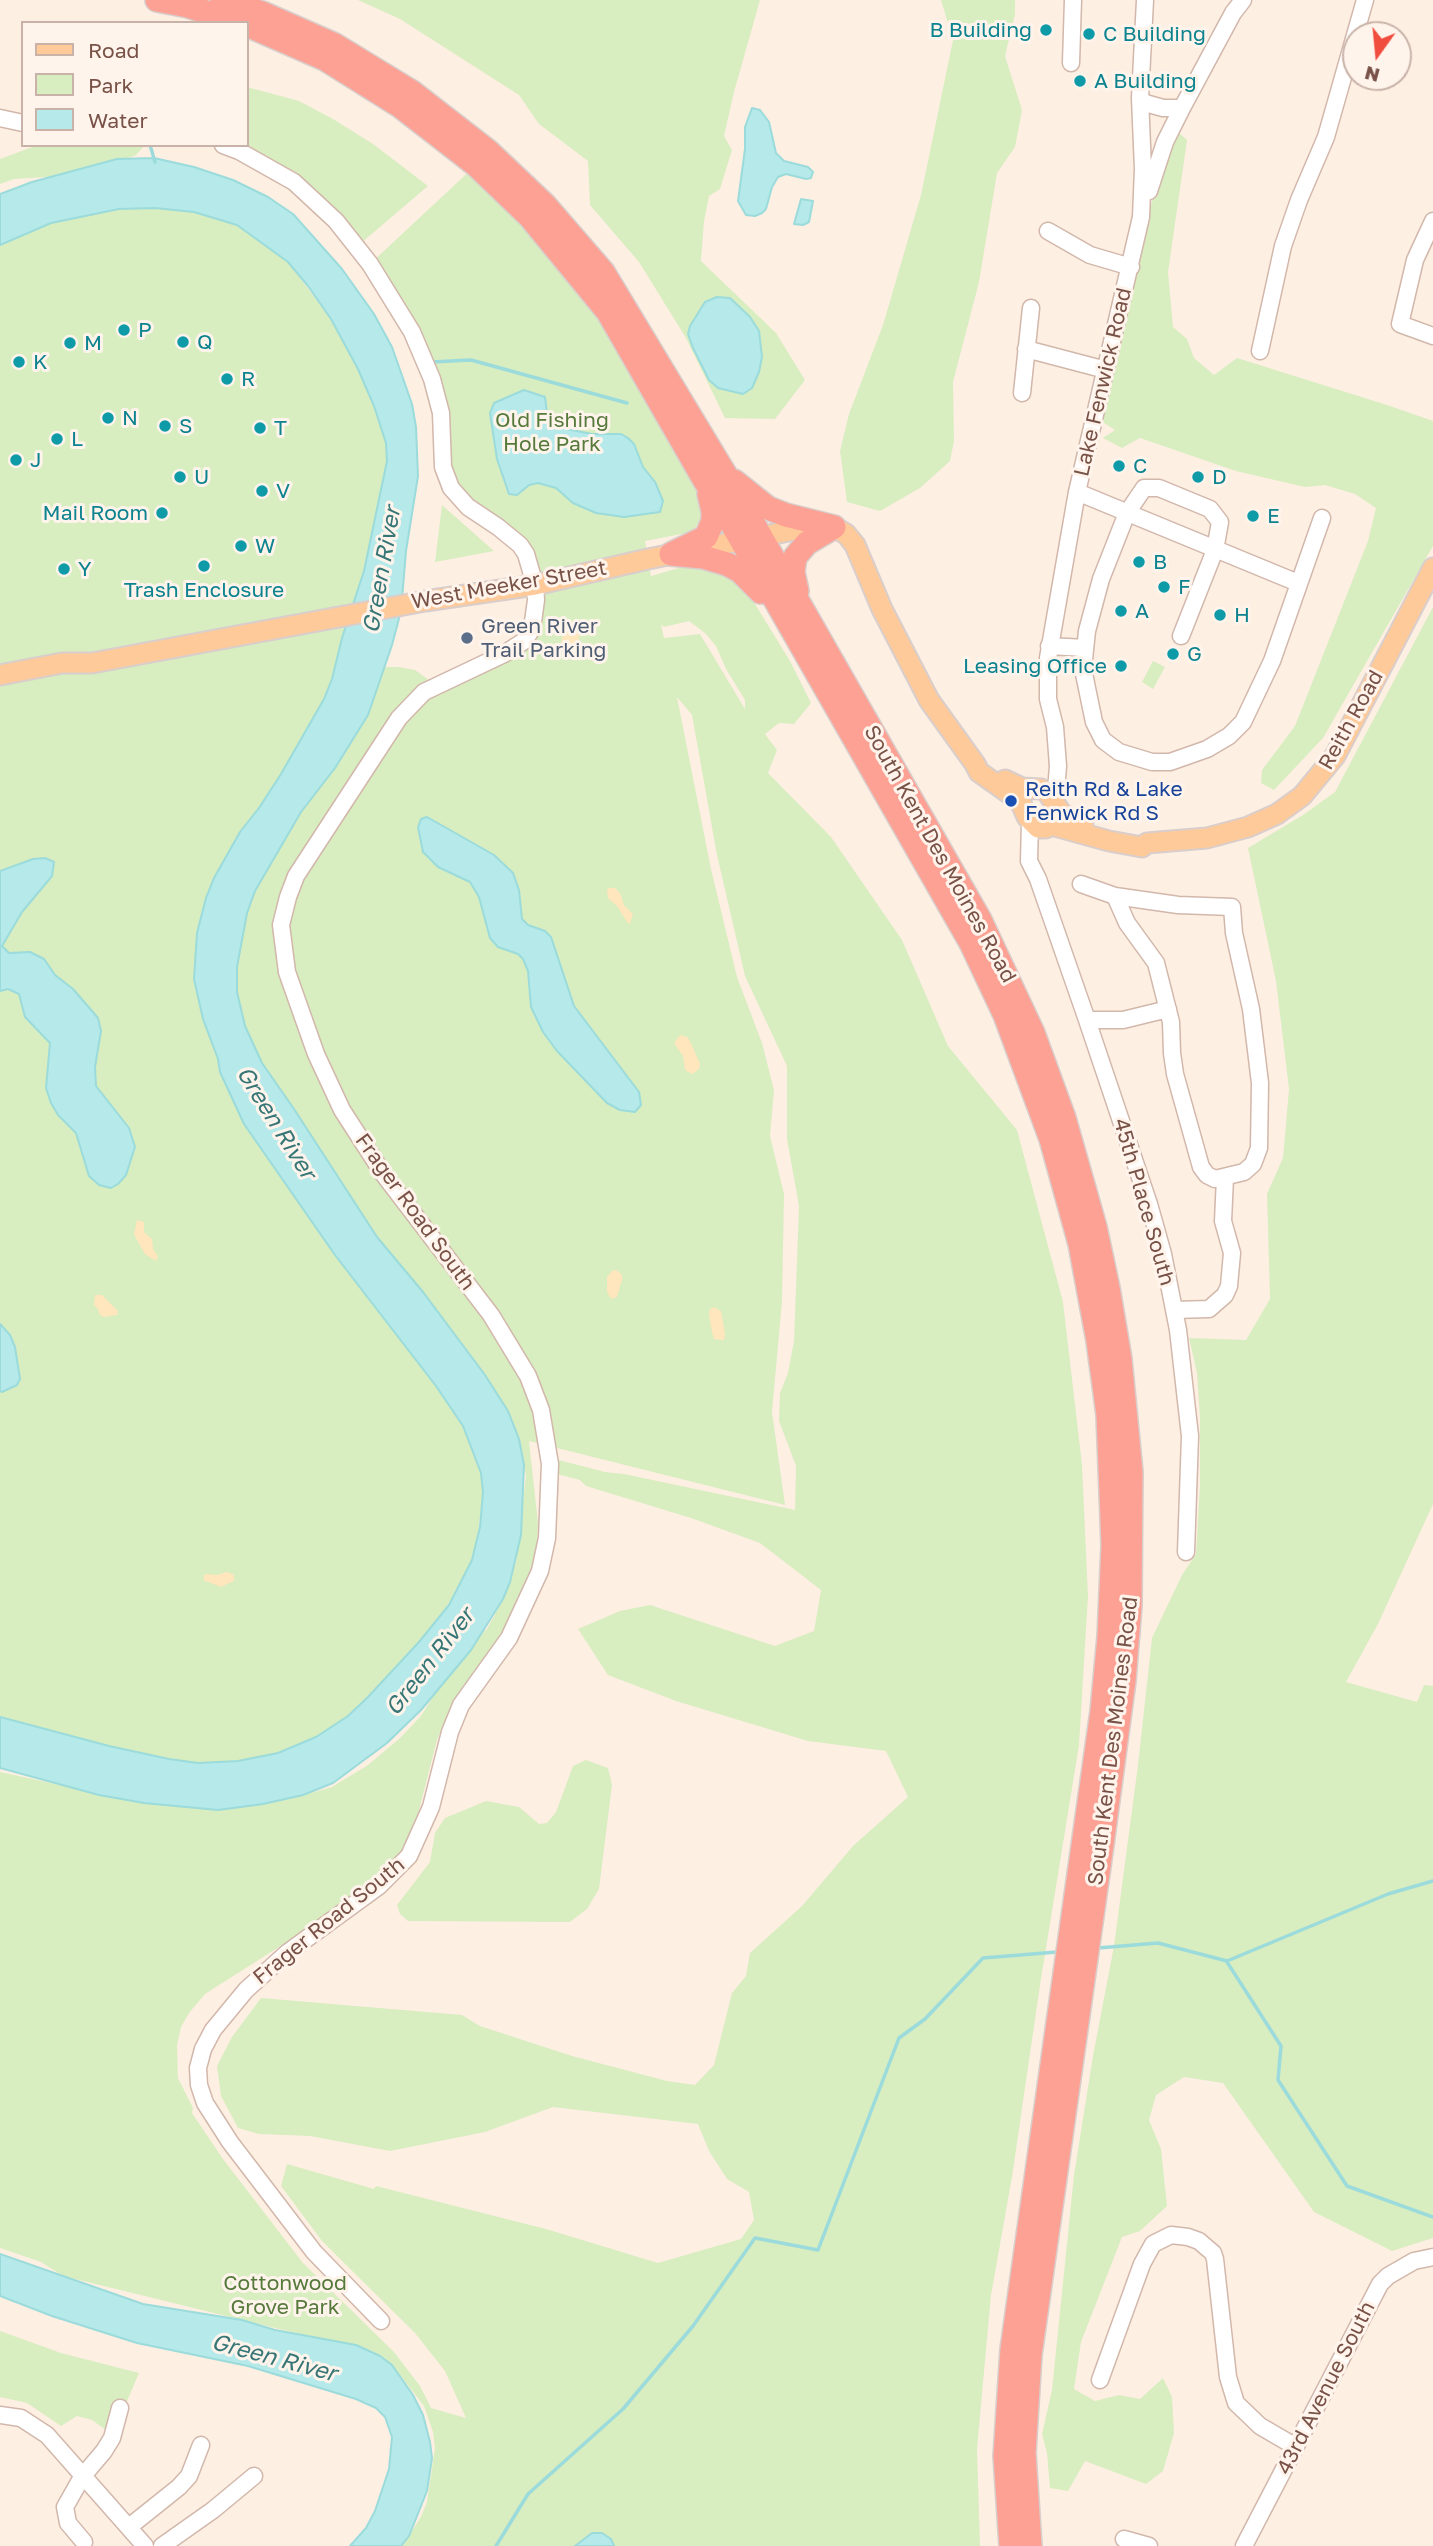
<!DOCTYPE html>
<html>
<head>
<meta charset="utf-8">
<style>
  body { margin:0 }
  #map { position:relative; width:1433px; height:2546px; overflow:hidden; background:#feefe3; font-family:"Golos Text",sans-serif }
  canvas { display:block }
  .legend { position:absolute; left:21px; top:21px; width:228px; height:126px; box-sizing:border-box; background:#fff4eb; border:2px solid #c9b3a9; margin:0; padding:9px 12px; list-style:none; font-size:21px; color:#785147 }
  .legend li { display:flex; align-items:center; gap:14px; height:35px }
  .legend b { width:35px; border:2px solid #c9b3a9 }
  .north { position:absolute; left:1342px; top:21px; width:70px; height:70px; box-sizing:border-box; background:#fff4eb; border:2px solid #c9b3a9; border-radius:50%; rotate:195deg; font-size:19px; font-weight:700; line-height:28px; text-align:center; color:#785147 }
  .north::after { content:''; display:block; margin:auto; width:24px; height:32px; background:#f14d3f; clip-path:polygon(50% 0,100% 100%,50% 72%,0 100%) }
</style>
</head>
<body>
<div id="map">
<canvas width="1433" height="2546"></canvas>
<ul class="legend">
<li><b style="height:9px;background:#ffca99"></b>Road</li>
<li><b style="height:19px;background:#d8edc0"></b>Park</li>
<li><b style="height:19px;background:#b6e9e9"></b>Water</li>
</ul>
<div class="north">N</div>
</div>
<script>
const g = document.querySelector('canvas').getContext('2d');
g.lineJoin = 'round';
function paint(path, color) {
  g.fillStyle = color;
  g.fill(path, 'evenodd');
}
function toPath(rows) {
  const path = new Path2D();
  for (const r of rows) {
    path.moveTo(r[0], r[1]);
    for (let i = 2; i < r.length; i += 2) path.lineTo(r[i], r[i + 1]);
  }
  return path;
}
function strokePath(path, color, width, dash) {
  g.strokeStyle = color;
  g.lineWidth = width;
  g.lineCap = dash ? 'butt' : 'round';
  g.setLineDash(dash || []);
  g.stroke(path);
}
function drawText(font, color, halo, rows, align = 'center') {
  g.font = font + ' "Golos Text",sans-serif';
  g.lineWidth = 6;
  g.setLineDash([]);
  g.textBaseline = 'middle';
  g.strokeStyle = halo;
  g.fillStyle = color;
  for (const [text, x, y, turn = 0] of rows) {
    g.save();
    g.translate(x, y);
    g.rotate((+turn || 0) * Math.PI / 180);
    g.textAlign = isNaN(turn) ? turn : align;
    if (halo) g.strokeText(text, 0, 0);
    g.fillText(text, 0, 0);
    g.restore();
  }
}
paint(toPath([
  [358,0,760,0,734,92,724,136,732,150,720,189,709,196,704,221,701,261,776,333,805,380,775,419,725,418,686,338,639,262,590,205,588,161,539,124,519,95,400,19],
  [941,0,1015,0,1015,14,1005,56,1022,110,1015,147,997,173,979,282,953,382,954,441,950,461,920,488,880,511,847,502,840,451,849,414,883,325,921,195,953,40],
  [247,87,299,101,333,119,373,144,428,186,360,244,242,145,247,145],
  [1179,133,1187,140,1168,272,1173,327,1187,339,1194,358,1214,375,1237,358,1387,405,1433,421,1433,546,1323,738,1274,790,1261,783,1262,770,1295,726,1368,541,1376,508,1355,494,1325,485,1305,487,1236,471,1140,438,1122,448,1103,438,1115,430,1101,421,1145,225,1164,163],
  [38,145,145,145,136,155,115,164,63,176,14,179,0,184,0,159],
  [476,165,582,279,705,481,700,520,692,532,645,541,651,576,682,567,717,568,744,586,790,661,811,703,794,724,779,723,765,734,777,750,768,773,831,837,902,940,948,1046,1017,1130,1063,1302,1082,1465,1088,1596,1079,1745,1040,1985,1012,2177,991,2295,977,2449,980,2546,402,2546,421,2517,427,2502,435,2448,433,2432,424,2406,393,2366,373,2352,63,2276,41,2262,0,2248,0,1772,74,1788,241,1805,293,1798,332,1787,368,1765,400,1738,421,1716,460,1653,487,1629,504,1598,516,1562,526,1476,519,1439,463,1426,481,1473,483,1492,476,1550,466,1576,434,1626,372,1694,336,1726,312,1743,268,1759,193,1766,0,1722,0,245,51,223,118,209,155,208,194,212,237,225,288,262,331,319,358,369,374,406,386,443,387,461,364,571,335,667,399,667,415,670,436,685,463,672,532,629,526,554,451,488,438,399,370,264],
  [689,621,705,633,716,646,726,669,745,700,745,709,700,634,664,638,661,624,664,627],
  [677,697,692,715,717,855,745,976,787,1066,787,1139,799,1206,794,1341,788,1373,780,1393,779,1421,796,1466,795,1510,624,1474,605,1472,555,1459,557,1474,580,1480,586,1486,691,1518,760,1543,821,1590,814,1631,775,1646,650,1605,620,1611,578,1629,608,1675,676,1701,808,1741,886,1751,908,1797,853,1846,802,1906,750,1953,746,1976,732,1993,714,2065,695,2085,667,2081,572,2056,480,2026,462,2015,261,1998,232,2037,217,2066,221,2096,238,2128,259,2134,310,2136,390,2151,485,2132,553,2107,698,2124,709,2151,727,2179,749,2192,754,2220,741,2239,658,2263,546,2229,376,2186,374,2189,287,2164,281,2186,322,2241,415,2333,445,2371,466,2418,431,2408,420,2386,394,2352,303,2263,223,2159,192,2113,193,2108,178,2078,177,2045,181,2027,189,2013,205,1994,356,1898,391,1865,405,1846,415,1826,437,1740,453,1702,535,1590,538,1523,529,1441,785,1505,772,1412,782,1301,784,1194,770,1136,774,1090,762,1043,737,977,711,869],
  [442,505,494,551,435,562],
  [1433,607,1433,1504,1378,1624,1346,1682,1417,1702,1424,1685,1433,1686,1433,2238,1392,2251,1314,2212,1223,2083,1184,2077,1156,2095,1149,2120,1161,2149,1167,2206,1140,2231,1122,2237,1081,2342,1074,2389,1095,2401,1119,2395,1140,2399,1163,2378,1172,2397,1174,2433,1163,2471,1146,2484,1085,2461,1068,2491,1050,2488,1047,2453,1042,2434,1052,2390,1074,2175,1093,2056,1114,1946,1138,1765,1152,1638,1182,1575,1196,1554,1200,1485,1200,1418,1197,1373,1189,1338,1246,1340,1270,1299,1267,1194,1283,1158,1289,1089,1276,981,1248,848,1303,815,1335,792],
  [1153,661,1165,667,1153,689,1142,682],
  [586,1760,608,1768,612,1785,599,1889,587,1909,570,1922,408,1921,400,1914,397,1905,430,1862,435,1833,445,1818,486,1801,519,1807,539,1824,547,1823,556,1812,573,1766],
  [0,2331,61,2353,139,2373,125,2406,106,2430,92,2420,77,2416,61,2426,27,2403,0,2397]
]), '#d8edc0');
paint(toPath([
  [574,624,579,625,579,640,577,643,564,647,561,645,562,638,568,627],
  [609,888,615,888,620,893,624,905,633,914,630,924,627,922,617,906,608,898,607,890],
  [680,1035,687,1037,690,1041,700,1064,699,1069,692,1074,685,1070,683,1056,674,1043],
  [137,1220,144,1222,144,1232,152,1239,153,1249,158,1256,156,1261,145,1254,137,1240,134,1234],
  [613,1270,618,1271,622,1275,622,1280,617,1297,611,1299,607,1292,607,1277],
  [95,1295,102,1295,118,1311,117,1315,104,1317,100,1315,98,1309,94,1305],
  [714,1307,721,1311,725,1334,724,1340,714,1339,712,1332,709,1314,710,1309],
  [227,1572,234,1575,234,1581,221,1587,203,1580,205,1574,217,1575]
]), '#ffe6bc');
const water = toPath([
  [752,108,760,110,769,122,776,153,784,161,808,167,813,172,811,178,806,179,786,174,778,177,772,187,766,209,762,213,755,216,746,215,738,201,745,149,745,127,752,108],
  [154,158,194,167,233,180,268,197,293,214,342,269,374,314,392,347,412,404,416,427,418,476,406,551,401,611,392,645,368,715,335,768,301,812,255,891,247,913,237,967,237,992,245,1026,262,1063,294,1109,377,1237,423,1292,485,1375,508,1411,519,1439,524,1465,521,1535,510,1582,503,1599,471,1650,421,1710,387,1743,333,1783,303,1795,263,1804,218,1810,144,1803,99,1795,0,1768,0,1717,109,1746,169,1759,198,1763,238,1761,278,1753,316,1737,348,1716,368,1697,419,1642,449,1605,472,1560,480,1527,483,1492,481,1473,463,1426,436,1386,335,1255,244,1124,220,1072,218,1059,203,1019,194,979,197,933,206,898,214,878,240,832,259,808,281,774,324,699,332,679,342,638,364,571,387,461,386,443,374,406,358,369,331,319,308,286,288,262,237,225,194,212,155,208,119,209,51,223,0,245,0,194,32,182,117,159,154,158],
  [801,199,813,201,809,222,803,225,794,224,801,199],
  [717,297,730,298,750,317,759,331,762,357,759,372,752,388,743,394,718,388,709,380,693,348,688,334,690,326,705,302,717,297],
  [524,390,545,397,548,421,552,426,592,434,621,434,628,438,634,444,643,467,655,482,663,501,660,512,624,517,596,513,573,503,556,488,538,483,529,485,517,495,509,494,497,459,490,413,494,403,524,390],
  [427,817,494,855,513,873,519,890,522,919,528,925,545,931,551,937,574,1006,639,1092,641,1105,635,1112,620,1110,607,1103,557,1051,543,1032,531,1007,528,971,523,959,518,954,498,947,490,938,479,897,470,882,438,867,423,852,418,827,421,819,427,817],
  [45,858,54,862,52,876,22,912,2,946,9,953,30,952,44,959,55,975,73,989,98,1018,101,1031,95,1067,96,1086,129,1128,135,1147,126,1175,118,1184,111,1188,99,1185,89,1176,76,1133,58,1115,51,1103,46,1088,50,1043,25,1017,19,994,8,989,0,991,0,871,33,859,45,858],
  [0,1324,10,1335,15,1347,20,1379,17,1385,2,1392,0,1391,0,1324],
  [0,2254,143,2304,242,2320,275,2330,356,2345,380,2356,392,2365,413,2395,423,2415,430,2442,432,2458,427,2491,409,2536,401,2546,350,2546,366,2528,375,2511,389,2469,392,2437,385,2417,376,2408,356,2399,248,2366,137,2343,52,2316,0,2296,0,2254],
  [592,2533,602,2533,611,2539,614,2546,575,2546,592,2533]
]);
paint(water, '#b6e9e9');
strokePath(water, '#9bdbdb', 2);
strokePath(toPath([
  [150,145,155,162],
  [432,362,471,360,627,403],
  [1098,1948,1158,1943,1227,1961,1388,1894,1433,1881],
  [1227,1962,1281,2046,1278,2080,1347,2186,1433,2217],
  [496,2546,528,2494,623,2409,693,2326,755,2238,818,2250,899,2038,925,2019,983,1958,1057,1952]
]), '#9bdbdb', 3.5);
const minor = toPath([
  [1071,63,1073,0],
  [1140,98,1145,103,1163,108,1182,108],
  [0,118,23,123],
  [223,145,239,151,294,182,336,221,370,264,412,332,432,379,441,413,443,467,451,488,468,507,498,527,520,545,526,554,535,585,536,600,532,629,524,641,504,654,424,692,399,718,296,876,288,897,281,925,287,972,316,1054,342,1110,384,1175,491,1315,528,1376,541,1410,550,1464,547,1538,540,1571,509,1638,461,1705,450,1732,431,1807,409,1856,379,1886,287,1953,246,1990,213,2030,203,2049,198,2068,199,2085,205,2103,230,2142,314,2252,381,2321],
  [1149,191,1165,142,1182,108,1233,13,1243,0],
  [1433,221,1415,260,1400,324,1433,336],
  [1048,231,1090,255,1131,267],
  [1026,349,1106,370],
  [1260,351,1283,246,1299,200,1326,137,1365,0],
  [1022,393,1031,308],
  [1077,492,1298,583],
  [1181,636,1215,550,1220,522,1210,509,1159,488,1144,488,1127,513,1101,579,1087,631,1083,669,1094,722,1103,740,1119,752,1152,762,1170,762,1207,749,1229,736,1243,722,1272,661,1322,518],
  [1049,646,1085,648],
  [1055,802,1058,766,1055,727,1048,699,1048,658,1077,492,1141,217,1143,169,1140,98,1145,0],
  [1030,821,1029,861,1038,879,1087,1020,1149,1204,1163,1254,1178,1330,1190,1436,1186,1552],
  [1081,884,1115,896,1178,905,1232,907,1234,933,1251,1009,1260,1083,1259,1148,1253,1164,1244,1172,1215,1179,1207,1175,1201,1167,1175,1074,1172,1053,1171,1022,1156,963,1127,923,1115,896],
  [1087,1020,1123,1020,1168,1009],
  [1174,1310,1209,1309,1225,1295,1229,1286,1232,1253,1223,1221,1225,1178],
  [1100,2380,1142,2264,1153,2244,1171,2235,1188,2237,1199,2241,1213,2253,1215,2259,1228,2377,1236,2403,1260,2426,1296,2447],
  [0,2415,21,2418,47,2435,145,2546],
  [129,2527,179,2487,189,2476,201,2445],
  [1124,2539,1149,2546],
  [84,2542,68,2523,65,2507,82,2477,104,2451,112,2438,120,2408],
  [162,2546,213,2510,254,2476],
  [1244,2546,1380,2284,1388,2276,1414,2261,1433,2257]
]);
const major = toPath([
  [0,675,62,663,92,663,425,601,535,585,648,559,804,528,834,527,846,534,855,545,882,609,929,700,975,764,979,772,1020,801,1027,817,1038,828,1046,828,1051,825,1109,841,1142,847,1147,843,1207,838,1248,827,1277,814,1302,796,1335,756,1433,568],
  [1005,780,1022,788,1041,789,1047,792,1062,814,1083,825]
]);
const highway = toPath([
  [157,0,188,6,239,23],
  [222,0,262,13,335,45,412,92,488,151,545,205,603,272,725,474,980,920,1033,1033,1064,1118,1095,1227,1108,1288,1120,1359,1131,1472,1130,1606,1124,1681,1101,1852,1030,2355,1024,2453,1030,2546],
  [247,25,325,59,400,106,476,165,530,217,608,312,705,481,732,524,971,943,1005,1015,1051,1139,1080,1244,1098,1341,1108,1415,1113,1545,1109,1637,1102,1711,1012,2349,1005,2456,1011,2546],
  [734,481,768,508,786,515,834,527],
  [673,553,706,537,713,521,713,511,709,494],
  [671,554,703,557,727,564,740,571,761,592],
  [797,591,793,572,795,557,807,543,834,527]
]);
strokePath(minor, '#d2b7ab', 19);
strokePath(major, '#d9cecb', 23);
strokePath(highway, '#d9cecb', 26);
strokePath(minor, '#fff', 16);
strokePath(major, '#ffca99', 19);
strokePath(highway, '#fda195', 23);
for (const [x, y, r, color] of [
  [1046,30,7,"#0f9aa8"],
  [1089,34,7,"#0f9aa8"],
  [1080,81,7,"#0f9aa8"],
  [124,330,7,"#0f9aa8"],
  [183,342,7,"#0f9aa8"],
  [70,343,7,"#0f9aa8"],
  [19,362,7,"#0f9aa8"],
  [227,379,7,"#0f9aa8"],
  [108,418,7,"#0f9aa8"],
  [165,426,7,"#0f9aa8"],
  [260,428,7,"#0f9aa8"],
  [57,439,7,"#0f9aa8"],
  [16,460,7,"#0f9aa8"],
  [1119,466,7,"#0f9aa8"],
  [180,477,7,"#0f9aa8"],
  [1198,477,7,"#0f9aa8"],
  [262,491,7,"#0f9aa8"],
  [162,513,7,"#0f9aa8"],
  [1253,516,7,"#0f9aa8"],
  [241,546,7,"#0f9aa8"],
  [1139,562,7,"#0f9aa8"],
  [204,566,7,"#0f9aa8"],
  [64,569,7,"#0f9aa8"],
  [1164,587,7,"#0f9aa8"],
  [1121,611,7,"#0f9aa8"],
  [1220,615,7,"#0f9aa8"],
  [467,638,7,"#5c6f8a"],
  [1173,654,7,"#0f9aa8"],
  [1121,666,7,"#0f9aa8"],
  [1011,801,7,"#1a4fb4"]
]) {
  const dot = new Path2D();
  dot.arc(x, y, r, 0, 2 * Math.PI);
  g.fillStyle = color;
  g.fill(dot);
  strokePath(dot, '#fff4eb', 2.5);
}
drawText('21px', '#0d838f', '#fff4eb', [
  ["B Building",1032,30,"right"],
  ["C Building",1103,34],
  ["A Building",1094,81],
  ["P",138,330],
  ["Q",197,342],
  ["M",84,343],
  ["K",33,362],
  ["R",241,379],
  ["N",122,418],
  ["S",179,426],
  ["T",274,428],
  ["L",71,439],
  ["J",30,460],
  ["C",1133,466],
  ["U",194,477],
  ["D",1212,477],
  ["V",276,491],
  ["Mail Room",148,513,"right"],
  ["E",1267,516],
  ["W",255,546],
  ["B",1153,562],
  ["Y",78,569],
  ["F",1178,587],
  ["Trash Enclosure",204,590,"center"],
  ["A",1135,611],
  ["H",1234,615],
  ["G",1187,654],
  ["Leasing Office",1107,666,"right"]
], 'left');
drawText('21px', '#785147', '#fff4eb', [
  ["Lake Fenwick Road",1103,382,-77],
  ["West Meeker Street",509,585,-10],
  ["Reith Road",1351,720,-61],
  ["South Kent Des Moines Road",940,854,61],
  ["45th Place South",1144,1202,74],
  ["Frager Road South",415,1212,54],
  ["South Kent Des Moines Road",1113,1741,-83],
  ["Frager Road South",329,1921,-39],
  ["43rd Avenue South",1326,2388,-63]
]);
drawText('21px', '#56793c', '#fff4eb', [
  ["Old Fishing",552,420],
  ["Hole Park",552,444],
  ["Cottonwood",285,2283],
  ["Grove Park",285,2307]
]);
drawText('21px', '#4e5e75', '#fff4eb', [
  ["Green River",481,626],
  ["Trail Parking",481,650]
], 'left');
drawText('21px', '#164399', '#fff4eb', [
  ["Reith Rd & Lake",1025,789],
  ["Fenwick Rd S",1025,813]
], 'left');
drawText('italic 23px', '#377677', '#fff4eb', [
  ["Green River",382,570,-80],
  ["Green River",276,1123,58],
  ["Green River",430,1662,-52],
  ["Green River",274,2358,15]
]);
</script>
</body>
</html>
